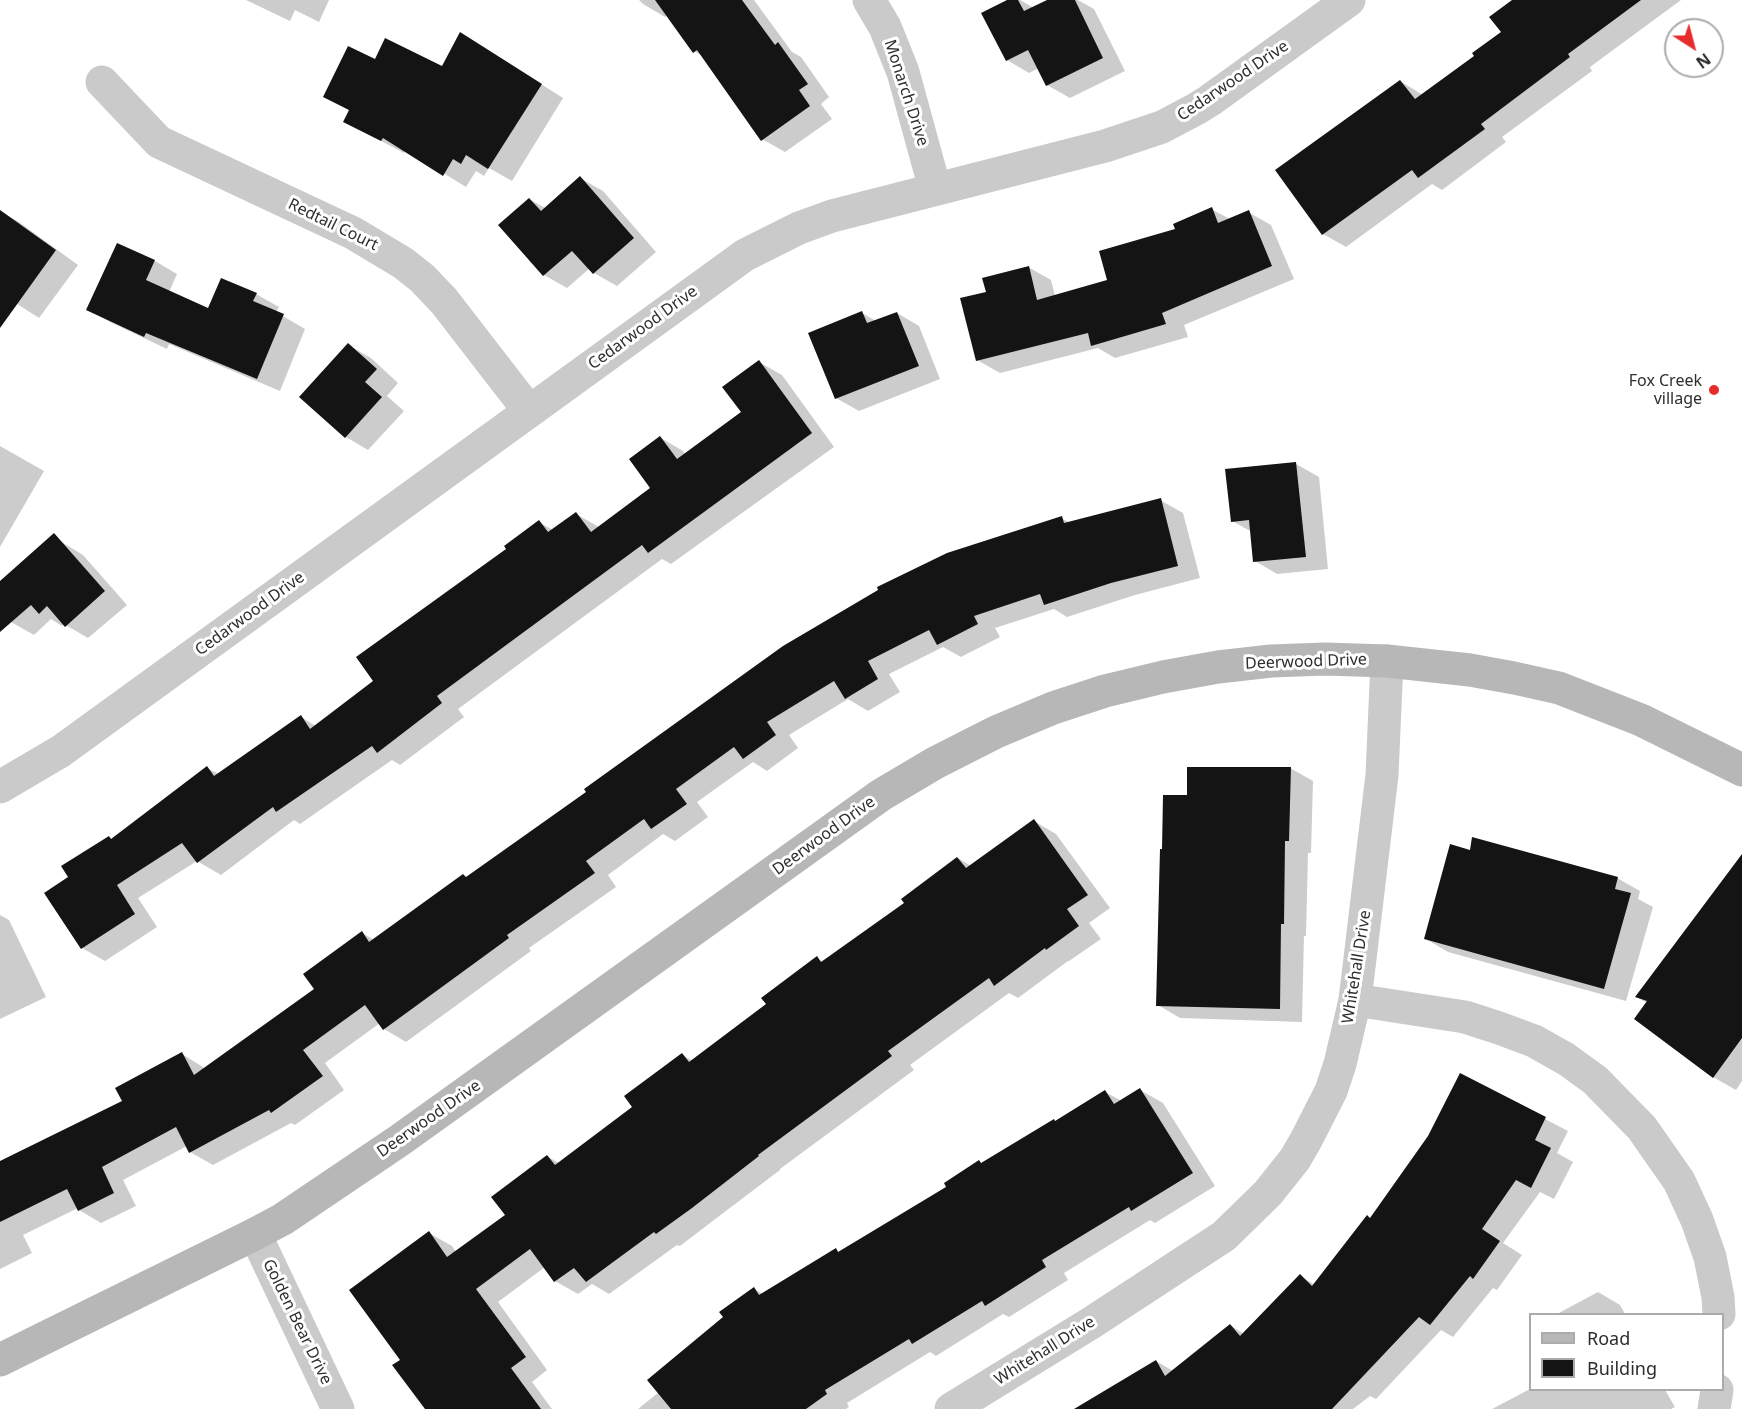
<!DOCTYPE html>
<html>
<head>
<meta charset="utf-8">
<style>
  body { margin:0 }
  #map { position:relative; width:1742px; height:1409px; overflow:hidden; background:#fff; font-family:"Noto Sans",sans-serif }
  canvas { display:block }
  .legend { position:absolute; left:1529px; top:1313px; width:195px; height:78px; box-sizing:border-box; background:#fff; border:2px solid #ababab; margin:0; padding:8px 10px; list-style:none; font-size:18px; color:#2d2d2d }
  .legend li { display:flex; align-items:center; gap:12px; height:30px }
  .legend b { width:30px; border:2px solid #ababab }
  .north { position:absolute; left:1664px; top:18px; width:60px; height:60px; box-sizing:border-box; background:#fff; border:2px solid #ababab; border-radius:50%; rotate:144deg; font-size:16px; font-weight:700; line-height:24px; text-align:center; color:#2d2d2d }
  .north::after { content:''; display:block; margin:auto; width:21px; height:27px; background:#e82b2b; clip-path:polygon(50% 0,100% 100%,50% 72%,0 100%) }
</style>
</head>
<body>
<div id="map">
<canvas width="1742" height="1409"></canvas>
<ul class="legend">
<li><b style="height:8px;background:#b7b7b7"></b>Road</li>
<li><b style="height:16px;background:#141414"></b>Building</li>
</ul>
<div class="north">N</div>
</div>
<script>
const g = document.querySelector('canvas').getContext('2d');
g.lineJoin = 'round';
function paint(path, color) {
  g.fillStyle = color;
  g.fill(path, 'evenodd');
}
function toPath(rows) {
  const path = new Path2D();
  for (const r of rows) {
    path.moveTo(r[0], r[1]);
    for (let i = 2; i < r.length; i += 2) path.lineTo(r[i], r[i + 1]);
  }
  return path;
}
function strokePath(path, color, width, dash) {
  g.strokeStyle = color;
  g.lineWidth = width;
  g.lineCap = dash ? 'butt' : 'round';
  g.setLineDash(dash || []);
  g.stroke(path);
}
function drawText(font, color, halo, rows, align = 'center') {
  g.font = font + ' "Noto Sans",sans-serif';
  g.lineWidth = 6;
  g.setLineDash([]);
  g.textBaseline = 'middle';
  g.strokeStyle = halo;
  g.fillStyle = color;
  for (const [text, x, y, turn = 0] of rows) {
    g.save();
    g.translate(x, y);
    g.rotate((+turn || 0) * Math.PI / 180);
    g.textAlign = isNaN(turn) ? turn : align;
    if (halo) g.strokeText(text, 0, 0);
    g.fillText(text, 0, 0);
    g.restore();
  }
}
paint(toPath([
  [246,0,329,0,319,22,295,10,290,21],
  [639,0,754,0,792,52,801,57,829,97,821,104,832,119,785,152,762,139,704,57,694,51,668,15,665,17,643,4],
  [1010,0,1020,0,1034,8,1050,0,1078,0,1094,9,1125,71,1070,98,1047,85,1039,68,1029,73,1007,60],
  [1514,0,1681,0,1590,67,1592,71,1502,137,1506,142,1442,190,1432,184,1346,247,1323,234,1400,81,1423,95,1476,57,1503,32],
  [483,47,563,98,512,181,489,168,484,176,476,171,466,187,406,150,404,153,345,122,350,111,325,96,376,62,443,68],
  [580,178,603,191,656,252,617,286,594,273,590,268,567,288,544,275,500,225,529,199,545,208],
  [1211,209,1230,219,1248,212,1271,225,1294,279,1184,325,1188,337,1115,358,1098,348,1000,373,977,360,988,293,1028,267,1051,280,1055,296,1109,281,1177,230],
  [0,211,19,222,78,265,39,318,0,293],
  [118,245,155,261,177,274,169,292,209,310,256,294,279,307,276,312,305,329,280,391,169,344,167,349,110,322,88,309],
  [862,313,876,321,897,313,919,326,940,379,859,411,836,398],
  [348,345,371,358,398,383,387,396,404,411,368,450,346,437],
  [759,362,782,375,834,447,671,564,662,559,458,709,464,717,400,765,392,760,300,824,294,820,221,875,197,861,138,898,157,927,105,961,82,948,71,878,109,838,112,839,207,768,219,774,301,717,316,726,375,681,509,549,539,522,553,530,576,514,599,527,652,489,661,438,683,451,686,455,743,412],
  [0,446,44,471,0,547],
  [1296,464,1319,477,1328,569,1277,574,1255,561,1252,532,1232,521],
  [1160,500,1183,513,1200,578,1135,595,1067,617,1054,609,995,628,1000,637,961,657,943,647,889,674,900,692,868,711,848,699,789,735,798,748,767,771,753,762,697,802,708,817,675,841,663,834,608,875,616,887,529,948,531,951,406,1042,384,1029,380,1023,325,1063,344,1090,295,1125,291,1123,213,1165,190,1152,187,1146,123,1180,136,1206,101,1223,79,1210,78,1208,23,1235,32,1253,0,1269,0,1163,124,1101,182,1054,206,1069,316,989,362,933,374,940,467,878,1061,518,1070,523],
  [60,541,83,555,127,605,88,638,64,624,62,626,51,619,34,635,11,622,0,609,0,583],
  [1290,768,1313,781,1311,853,1308,853,1306,936,1304,936,1302,1022,1180,1018,1158,1005,1188,796],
  [1034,821,1056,834,1110,908,1089,923,1101,939,1069,961,1068,961,1018,998,1009,993,910,1065,914,1070,780,1169,780,1170,714,1220,680,1246,677,1245,609,1294,592,1284,578,1294,555,1281,545,1267,498,1302,547,1370,532,1382,552,1409,427,1409,402,1360,429,1233,452,1246,456,1252,507,1215,547,1156,560,1164,634,1107,682,1055,693,1061,768,1004,817,958,823,962,906,903,958,858,971,866],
  [1471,851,1617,878,1640,891,1638,899,1653,907,1626,1001,1448,952,1426,939],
  [1742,876,1742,1081,1736,1090,1713,1077,1647,1003,1637,997],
  [0,915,9,920,46,997,0,1019],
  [1460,1075,1568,1131,1557,1153,1573,1162,1554,1199,1540,1192,1503,1243,1522,1255,1497,1290,1493,1288,1453,1337,1441,1330,1376,1399,1370,1396,1353,1409,1095,1409,1156,1361,1173,1371,1230,1325,1244,1334,1300,1276,1315,1285,1371,1219,1430,1136],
  [1140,1090,1163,1103,1215,1186,1155,1223,1150,1220,1064,1273,1068,1280,1009,1317,1003,1314,936,1356,930,1352,847,1403,849,1407,846,1409,638,1409,659,1392,725,1317,754,1289,763,1294,836,1250,840,1253,983,1164,1056,1122,1105,1092,1122,1101],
  [1598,1292,1620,1305,1625,1314,1557,1314],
  [1530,1389,1665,1390,1675,1407,1671,1409,1492,1409]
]), '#0003');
paint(toPath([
  [655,0,742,0,775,45,778,42,808,84,799,90,810,106,761,141,697,50,693,53],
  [1007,0,1018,0,1024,11,1047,0,1075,0,1103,58,1046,86,1028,50,1006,61,981,13],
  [1512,0,1641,0,1568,54,1570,57,1481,124,1485,129,1418,178,1412,170,1322,235,1275,170,1400,80,1415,99,1474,56,1472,53,1501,32,1489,17],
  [460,32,542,84,488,169,466,155,461,164,453,159,443,176,383,138,381,141,343,122,349,110,323,97,348,46,375,59,385,38,442,66],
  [580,176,634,238,593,274,572,251,543,276,498,225,529,198,541,211],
  [1212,207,1218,223,1249,210,1272,266,1162,313,1166,324,1091,346,1088,333,976,361,960,298,986,292,982,278,1029,266,1037,300,1107,280,1099,251,1175,229,1173,224],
  [0,210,56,250,0,328],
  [117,243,155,260,146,280,208,308,221,278,257,293,253,301,284,314,257,379,146,333,144,337,86,310],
  [862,311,867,323,897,312,919,366,835,399,808,333],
  [348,343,377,369,365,382,382,397,345,438,299,397],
  [759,360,812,433,648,553,642,545,437,696,442,703,377,753,372,746,276,812,273,807,197,863,182,843,117,885,135,914,81,949,44,893,68,877,61,866,109,836,111,839,207,766,214,776,301,715,310,729,373,681,356,657,506,549,504,546,539,520,548,532,576,512,591,532,650,488,629,459,660,436,677,459,741,412,722,387],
  [1296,462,1306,557,1253,562,1249,520,1231,522,1225,469],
  [1161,498,1178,566,1111,583,1044,605,1040,594,974,616,978,624,937,645,929,630,868,661,878,679,845,699,834,681,767,722,776,735,743,759,734,747,676,789,687,804,651,829,644,819,586,861,595,873,507,935,509,938,383,1030,365,1005,303,1050,323,1076,271,1113,269,1110,189,1153,176,1127,102,1167,114,1193,78,1211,67,1189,0,1222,0,1161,122,1101,115,1088,182,1052,194,1075,314,989,303,974,362,931,369,942,463,874,466,877,586,792,584,789,783,646,878,590,877,587,947,553,1062,516,1064,523],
  [54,533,105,591,65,627,47,606,39,614,31,605,0,632,0,581],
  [1187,767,1291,767,1289,841,1285,841,1284,924,1281,924,1280,1009,1156,1006,1160,849,1162,849,1163,795,1187,795],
  [1034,819,1088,895,1067,909,1079,926,1046,950,1045,948,994,986,989,978,888,1051,892,1056,758,1155,759,1156,692,1208,656,1234,654,1232,586,1282,574,1268,554,1282,530,1249,476,1289,526,1357,511,1368,541,1409,425,1409,392,1365,400,1360,349,1290,429,1231,447,1257,505,1215,491,1197,547,1155,555,1165,632,1107,624,1096,682,1053,689,1062,766,1004,761,998,817,956,821,962,904,903,901,899,957,857,966,868],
  [1472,837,1618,877,1615,889,1631,893,1604,989,1424,939,1450,844,1470,850],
  [1742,854,1742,1038,1713,1078,1634,1019,1647,1001,1635,997],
  [1460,1073,1546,1117,1535,1140,1551,1148,1531,1188,1516,1180,1482,1229,1500,1241,1473,1279,1470,1276,1430,1325,1419,1317,1332,1409,1074,1409,1156,1360,1165,1376,1230,1324,1240,1336,1300,1274,1312,1286,1367,1215,1370,1218,1428,1136],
  [1140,1088,1193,1173,1131,1211,1129,1207,1042,1260,1046,1267,985,1306,982,1301,912,1344,909,1339,825,1390,827,1394,806,1409,671,1409,647,1380,723,1317,719,1312,754,1287,759,1295,836,1248,838,1252,946,1187,944,1183,979,1160,981,1163,1054,1119,1055,1121,1105,1090,1114,1104]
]), '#141414');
strokePath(toPath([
  [869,0,885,27,903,72,935,189],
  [102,82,159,142,353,233,403,263,422,278,444,301,529,411],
  [0,787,61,751,745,255,799,228,832,216,1105,146,1162,127,1196,109,1209,101,1349,0],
  [1355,1000,1465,1017,1499,1028,1534,1041,1566,1059,1595,1080,1642,1128,1679,1181,1697,1220,1710,1257,1718,1297,1719,1314],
  [255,1234,338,1409],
  [951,1409,1091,1323,1224,1236,1268,1193,1295,1159,1306,1140,1331,1091,1340,1064,1355,1000,1382,775,1387,661],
  [1714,1409,1717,1390]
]), '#cacaca', 33);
strokePath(toPath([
  [0,1360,255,1234,283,1219,400,1140,881,795,935,763,996,732,1053,708,1105,691,1163,677,1218,667,1271,661,1325,659,1387,661,1470,670,1514,678,1559,688,1641,720,1742,770]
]), '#b7b7b7', 33);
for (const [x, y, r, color] of [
  [1714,390,6,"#e82b2b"]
]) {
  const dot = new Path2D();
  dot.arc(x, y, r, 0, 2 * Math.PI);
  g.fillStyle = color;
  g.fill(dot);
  strokePath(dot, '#fff', 2);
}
drawText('16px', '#2d2d2d', '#fff', [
  ["Cedarwood Drive",1233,81,-34],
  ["Monarch Drive",906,93,72],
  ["Redtail Court",333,225,26],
  ["Cedarwood Drive",643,328,-36],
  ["Cedarwood Drive",250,614,-36],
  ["Deerwood Drive",1306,662,-2],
  ["Deerwood Drive",824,836,-36],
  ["Whitehall Drive",1357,967,-81],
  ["Deerwood Drive",429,1119,-35],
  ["Golden Bear Drive",297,1322,64],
  ["Whitehall Drive",1045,1351,-32]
]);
drawText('16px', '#2d2d2d', '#fff', [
  ["Fox Creek",1702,381],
  ["village",1702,399]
], 'right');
</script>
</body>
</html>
